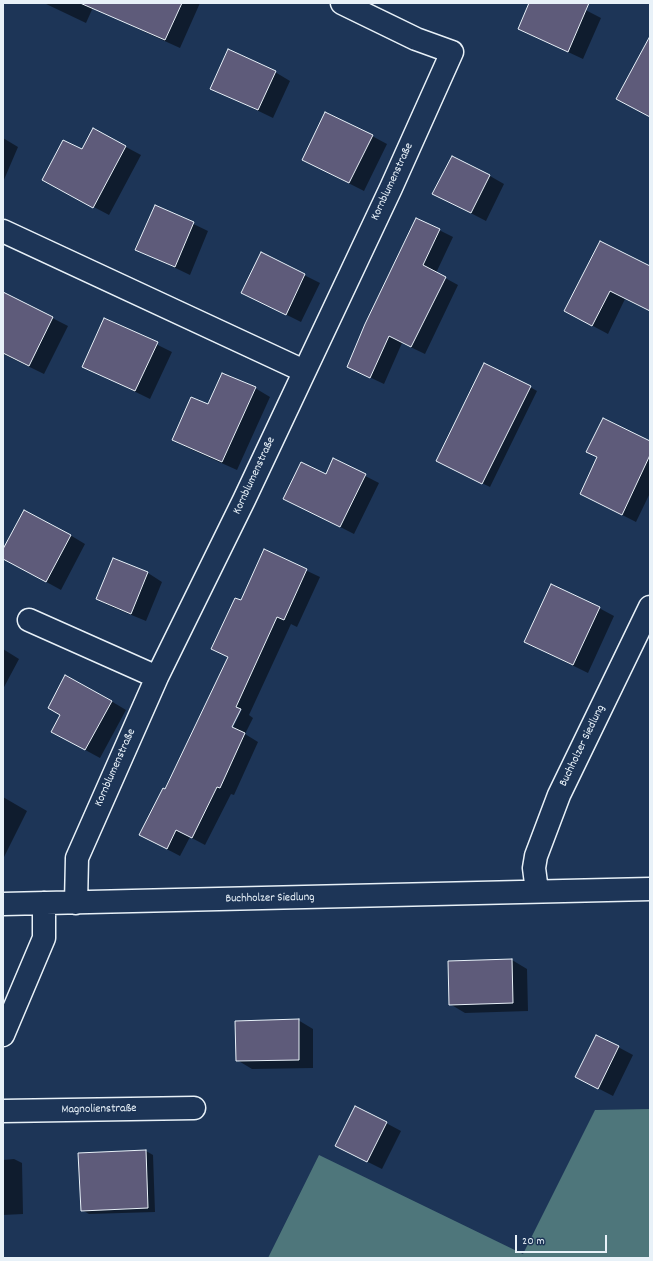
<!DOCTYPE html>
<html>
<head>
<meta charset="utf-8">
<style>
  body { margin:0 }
  #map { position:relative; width:653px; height:1261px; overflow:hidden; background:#1d3557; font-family:Dekko,sans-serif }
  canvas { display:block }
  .frame { position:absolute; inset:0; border:4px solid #e8f1f8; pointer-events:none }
  .scale { position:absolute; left:515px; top:1235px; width:92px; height:18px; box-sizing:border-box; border:2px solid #e8f1f8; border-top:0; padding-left:5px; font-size:12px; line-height:14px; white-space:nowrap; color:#e8f1f8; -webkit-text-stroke:3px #1d3557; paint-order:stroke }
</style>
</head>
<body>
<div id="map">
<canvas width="653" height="1261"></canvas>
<div class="frame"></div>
<div class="scale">20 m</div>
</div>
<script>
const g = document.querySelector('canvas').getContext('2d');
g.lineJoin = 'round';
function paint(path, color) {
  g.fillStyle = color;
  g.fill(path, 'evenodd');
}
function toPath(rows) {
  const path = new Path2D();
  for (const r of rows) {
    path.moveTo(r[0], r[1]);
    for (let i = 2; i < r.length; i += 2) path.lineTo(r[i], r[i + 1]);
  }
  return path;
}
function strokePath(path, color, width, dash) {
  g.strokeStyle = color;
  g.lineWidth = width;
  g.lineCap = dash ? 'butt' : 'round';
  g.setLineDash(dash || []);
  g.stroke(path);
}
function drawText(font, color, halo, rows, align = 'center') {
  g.font = font + ' Dekko,sans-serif';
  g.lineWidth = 3.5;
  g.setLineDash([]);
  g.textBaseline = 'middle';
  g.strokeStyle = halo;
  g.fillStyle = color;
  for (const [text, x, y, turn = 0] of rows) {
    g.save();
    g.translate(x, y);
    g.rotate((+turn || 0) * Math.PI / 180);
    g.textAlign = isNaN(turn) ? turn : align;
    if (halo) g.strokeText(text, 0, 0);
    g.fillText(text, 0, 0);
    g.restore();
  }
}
paint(toPath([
  [650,1109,650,1258,268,1258,319,1155,523,1254,595,1110]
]), '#4e767b');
paint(toPath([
  [44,3,95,3,86,23],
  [129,3,200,3,180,48,136,28,121,20],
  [530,3,572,3,601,18,583,59,519,29],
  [275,72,290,81,273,118,211,88],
  [94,130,141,155,109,215,58,188],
  [372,136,387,144,364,191,303,160],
  [3,138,18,147,3,182],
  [490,176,504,184,486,221,434,194],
  [156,206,208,231,190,275,136,249],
  [417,219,453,237,436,273,458,285,425,354,402,343,384,384,348,367],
  [262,254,320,283,301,322,243,293],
  [640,271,650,276,650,311,625,299,608,334,565,311],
  [3,293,68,326,44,374,3,354],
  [105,319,172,352,150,399,83,366],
  [530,387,537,391,490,487,445,465],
  [255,388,270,397,237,470,188,448,173,440,208,406],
  [650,442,650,493,636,522,581,494],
  [334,460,379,483,354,534,285,499,326,475],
  [70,535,85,544,61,590,3,558,3,551],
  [265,551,320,577,297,627,291,624,249,715,253,718,245,734,258,742,234,795,231,794,205,845,190,837,180,856,140,835,166,791,229,657,212,648,241,601],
  [240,709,242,709,231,732,229,731],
  [114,559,148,573,162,582,146,621,112,607,97,599],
  [599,608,614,616,588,673,525,642],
  [3,649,19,659,3,689],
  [111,701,126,710,100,758,67,740],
  [3,797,27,811,4,857,3,856],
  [512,960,527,969,528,1011,465,1013,450,1004,449,962],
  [298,1020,313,1029,313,1068,252,1069,237,1060],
  [618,1047,633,1055,613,1096,576,1077],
  [386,1123,401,1131,382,1169,336,1146],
  [146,1151,153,1155,155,1212,89,1214,82,1210],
  [14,1159,22,1163,23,1214,3,1215,3,1160]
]), '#0007');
const building = toPath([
  [80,3,182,3,165,40,80,3],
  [529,3,589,3,568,52,518,29,529,3],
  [650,36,650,117,616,99,650,36],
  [228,49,276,71,258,110,210,89,228,49],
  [325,112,373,135,349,183,302,160,325,112],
  [93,128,126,146,93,208,42,180,63,140,82,149,93,128],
  [452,156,490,175,471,213,432,194,452,156],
  [155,205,194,222,175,267,135,250,155,205],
  [416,218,440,229,423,265,446,277,411,347,389,336,370,378,347,367,365,324,416,218],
  [600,241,650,266,650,311,610,291,592,326,564,311,600,241],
  [261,252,305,274,286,315,241,293,261,252],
  [3,292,53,317,29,366,3,353,3,292],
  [104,318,158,342,135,391,82,367,104,318],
  [484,363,531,386,482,484,436,461,484,363],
  [222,373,256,387,222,462,172,440,191,397,208,404,222,373],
  [603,418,650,441,650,455,622,515,580,494,597,457,586,452,603,418],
  [333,458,366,474,340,527,283,499,301,462,326,474,333,458],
  [24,510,71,535,46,582,3,559,3,549,24,510],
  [264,549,307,569,284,620,277,617,236,707,241,709,232,727,245,733,220,788,217,787,192,838,176,830,167,849,139,835,163,788,165,789,228,657,211,649,235,598,241,600,264,549],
  [113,558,148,572,131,614,96,599,113,558],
  [551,584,600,607,573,665,524,642,551,584],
  [65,675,112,701,85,750,51,732,60,715,48,708,65,675],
  [512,959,513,1003,449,1005,448,961,512,959],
  [299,1019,299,1060,236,1061,235,1021,299,1019],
  [596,1035,619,1046,598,1089,575,1077,596,1035],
  [355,1106,387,1122,367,1162,335,1146,355,1106],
  [146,1150,148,1208,81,1211,78,1153,146,1150]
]);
paint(building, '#5e5b7a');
strokePath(building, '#e8f1f8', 1);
const minor = toPath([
  [3,231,304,371],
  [29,620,157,677],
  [537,891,534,868,536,856,559,795,650,607],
  [76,903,77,858,157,677,244,500,391,188,452,52,416,39,342,3],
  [3,904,650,889],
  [3,1035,44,938,44,903],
  [3,1111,194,1108]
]);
strokePath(minor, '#e8f1f8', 25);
strokePath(minor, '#1d3557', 22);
drawText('12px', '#e8f1f8', '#1d3557', [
  ["Kornblumenstraße",393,182,-65],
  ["Kornblumenstraße",255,476,-65],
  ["Buchholzer Siedlung",583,746,-64],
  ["Kornblumenstraße",116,768,-66],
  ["Buchholzer Siedlung",270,899,-1],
  ["Magnolienstraße",99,1110,-1]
]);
</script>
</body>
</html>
